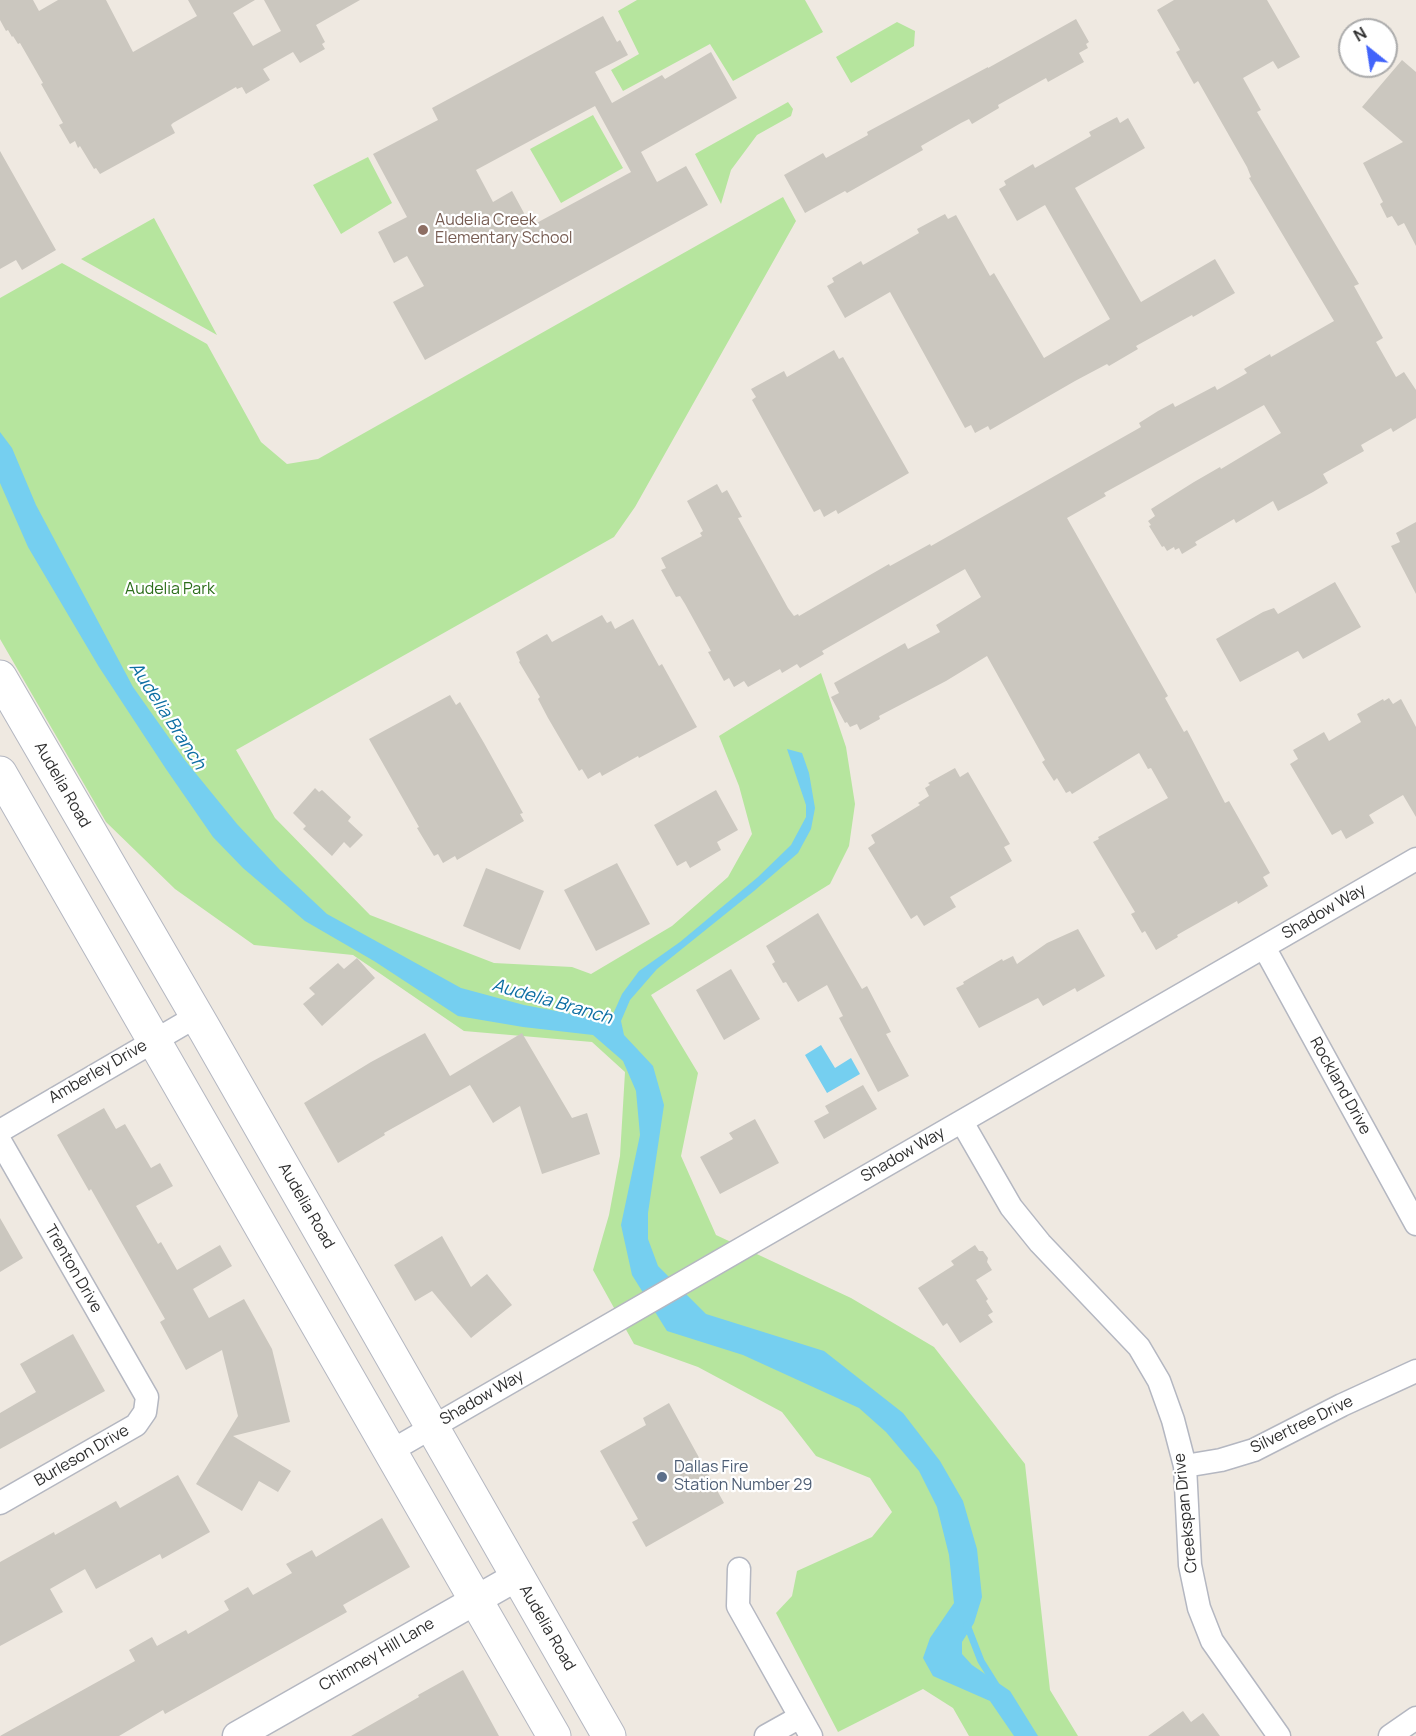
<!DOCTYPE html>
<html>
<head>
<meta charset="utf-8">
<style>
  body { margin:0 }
  #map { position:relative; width:1416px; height:1736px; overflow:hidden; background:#efe9e1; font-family:Manrope,sans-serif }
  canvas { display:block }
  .north { position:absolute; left:1338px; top:18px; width:60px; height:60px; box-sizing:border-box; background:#fff; border:2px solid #ababab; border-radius:50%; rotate:330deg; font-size:16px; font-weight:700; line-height:24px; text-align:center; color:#2e2e2e }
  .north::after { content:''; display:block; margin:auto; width:21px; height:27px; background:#4264fb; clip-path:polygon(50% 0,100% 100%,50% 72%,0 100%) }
</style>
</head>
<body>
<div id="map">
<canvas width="1416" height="1736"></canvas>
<div class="north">N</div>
</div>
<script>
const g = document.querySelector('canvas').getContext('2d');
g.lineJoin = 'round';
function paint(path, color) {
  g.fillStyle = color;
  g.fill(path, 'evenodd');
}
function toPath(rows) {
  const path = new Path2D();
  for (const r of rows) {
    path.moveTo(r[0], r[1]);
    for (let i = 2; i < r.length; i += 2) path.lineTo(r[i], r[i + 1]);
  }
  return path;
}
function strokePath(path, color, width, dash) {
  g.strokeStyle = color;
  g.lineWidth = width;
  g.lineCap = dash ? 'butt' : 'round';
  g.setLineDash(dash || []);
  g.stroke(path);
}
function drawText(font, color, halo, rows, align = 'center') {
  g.font = font + ' Manrope,sans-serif';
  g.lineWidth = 4.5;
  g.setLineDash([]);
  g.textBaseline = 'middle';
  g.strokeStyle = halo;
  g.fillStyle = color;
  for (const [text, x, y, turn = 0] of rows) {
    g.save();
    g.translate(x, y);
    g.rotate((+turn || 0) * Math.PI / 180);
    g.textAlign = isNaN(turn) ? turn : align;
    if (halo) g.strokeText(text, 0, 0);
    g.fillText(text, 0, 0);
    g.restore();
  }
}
paint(toPath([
  [637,0,805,0,823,32,733,81,710,44,623,91,611,70,639,54,618,11],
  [897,22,915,31,914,46,851,83,836,57],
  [788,102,793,109,791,116,757,135,731,170,721,204,695,154],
  [593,115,623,168,561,203,530,149],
  [368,157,392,203,341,234,313,185],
  [783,197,796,221,635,507,614,537,236,750,275,818,370,915,494,963,572,967,591,974,672,926,728,877,752,834,739,786,719,736,821,673,846,747,855,804,849,846,830,884,651,995,698,1073,681,1156,716,1235,851,1298,934,1347,1025,1464,1050,1690,1078,1736,969,1736,953,1708,923,1689,838,1732,776,1613,792,1596,797,1571,872,1537,892,1512,870,1478,816,1456,782,1412,698,1367,634,1344,593,1270,609,1215,620,1156,625,1072,592,1042,464,1031,353,955,254,945,175,889,106,822,0,639,0,298,62,263,207,344,261,442,287,464,318,459],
  [154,218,217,335,81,259]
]), '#b6e59e');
paint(toPath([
  [0,432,12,448,36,505,133,687,184,759,237,824,280,870,327,914,461,988,524,1005,610,1021,622,994,639,971,680,942,758,877,791,845,806,817,806,805,787,749,802,753,809,773,815,808,811,829,798,853,754,891,657,969,630,1000,621,1021,624,1035,653,1066,664,1105,648,1213,648,1239,658,1266,706,1314,824,1351,903,1413,940,1461,963,1501,977,1549,982,1597,974,1623,962,1642,962,1654,972,1665,1010,1691,1038,1736,1014,1736,990,1701,933,1676,923,1658,930,1638,954,1603,949,1555,937,1507,919,1471,886,1432,859,1408,789,1376,743,1355,667,1331,632,1275,621,1225,640,1135,636,1091,623,1061,593,1035,523,1027,458,1016,374,961,305,921,243,868,213,837,166,769,99,667,28,547,0,483],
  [821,1045,835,1068,851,1058,860,1074,827,1093,805,1055]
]), '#75cff0');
strokePath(toPath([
  [967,1625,981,1661,996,1685]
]), '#75cff0', 7);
paint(toPath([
  [0,0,33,0,39,11,58,0,106,0,133,52,197,16,188,0,255,0,233,13,253,46,281,31,264,0,360,0,316,25,325,42,322,44,325,49,300,63,293,52,263,69,270,80,246,94,242,87,237,89,236,87,173,123,171,125,175,133,100,174,96,168,94,169,80,146,78,148,75,141,70,144,59,125,63,123,41,84,43,83,20,43,18,44,13,36,12,37,8,30,6,31,0,20],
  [1174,0,1267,0,1300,57,1278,69,1273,61,1243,78,1261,110,1257,112,1359,284,1354,286,1383,338,1376,342,1396,377,1404,372,1416,390,1416,418,1393,432,1391,428,1361,445,1364,451,1323,474,1328,483,1313,492,1278,511,1273,501,1236,523,1234,519,1195,542,1197,545,1182,554,1179,548,1175,550,1174,547,1167,551,1164,546,1162,547,1149,526,1151,525,1148,521,1155,516,1151,509,1194,482,1220,467,1221,469,1281,433,1264,405,1104,493,1106,496,1067,518,1168,696,1165,698,1184,732,1187,730,1225,803,1229,801,1270,873,1263,877,1268,886,1238,904,1237,901,1177,935,1178,937,1156,950,1145,931,1142,933,1131,914,1135,912,1093,842,1099,839,1098,837,1168,798,1151,768,1148,769,1139,753,1072,794,1070,791,1066,793,1057,778,1054,781,1042,762,1045,760,987,656,946,681,879,716,880,719,860,730,857,724,850,727,847,722,845,723,831,697,839,693,834,683,905,643,908,649,940,632,936,625,981,597,965,569,822,651,824,654,800,668,797,664,782,673,780,669,748,687,744,681,734,687,729,678,724,681,708,652,711,651,685,604,680,596,676,597,661,570,666,568,661,558,702,536,700,533,703,531,687,501,717,484,722,493,727,490,742,517,738,518,788,608,794,616,798,614,799,616,889,564,890,566,930,544,931,546,1141,427,1139,423,1158,411,1173,403,1175,407,1215,386,1217,390,1247,373,1244,369,1270,354,1271,357,1334,321,1249,178,1251,177,1247,167,1198,81,1194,84,1176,52,1180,50,1157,10],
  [603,16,617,42,620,40,628,55,595,72,612,103,662,75,665,79,711,52,737,98,641,152,657,182,686,166,708,205,425,360,393,302,424,286,407,256,394,263,378,232,407,217,373,154,438,120,432,108],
  [595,106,631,172,531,226,512,191,493,202,476,170],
  [1076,19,1089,42,1086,44,1088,48,1079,53,1084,62,1048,82,1046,78,998,105,999,108,972,124,969,119,961,123,921,146,923,150,847,193,845,191,805,213,784,175,823,153,826,158,868,135,867,132,988,67,988,68],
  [1402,60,1416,72,1416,246,1404,223,1398,226,1392,216,1387,218,1380,204,1383,202,1363,163,1403,142,1362,107],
  [1117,117,1120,123,1128,118,1145,148,1075,188,1141,302,1215,259,1235,293,1193,317,1192,315,1136,346,1138,349,1109,366,1107,364,1075,381,990,430,988,426,975,433,971,425,965,428,890,292,845,318,827,286,834,282,832,278,861,261,863,265,919,233,917,229,945,214,948,219,956,215,990,276,994,273,1044,358,1110,319,1045,205,1017,221,999,189,1006,185,1004,181,1033,164,1035,168,1091,136,1089,132],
  [0,151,56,250,22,270,16,260,0,269],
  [834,350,839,359,843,357,909,473,838,514,836,510,824,517,820,509,814,512,752,400,756,397,751,389,784,371,787,377],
  [1416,522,1416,594,1391,546,1400,542,1396,533],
  [1335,582,1361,627,1303,659,1298,651,1240,682,1216,639,1263,612,1274,608,1278,614],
  [602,615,607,623,611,621,615,629,633,619,659,666,662,664,697,727,639,758,638,756,602,776,600,772,588,779,582,769,579,771,548,718,538,699,540,697,519,662,520,661,516,652,547,634,552,642],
  [450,695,456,705,460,702,484,743,523,813,520,814,524,821,457,860,455,856,443,863,438,854,434,856,417,828,419,827,369,739],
  [1389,698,1393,704,1401,699,1416,727,1416,817,1403,795,1369,815,1374,823,1346,839,1341,830,1332,835,1290,764,1298,759,1293,750,1324,732,1329,741,1361,722,1357,714,1383,699,1384,701],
  [955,768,960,777,968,772,1010,844,1004,847,1012,861,950,897,956,907,924,926,917,915,911,919,868,848,875,843,871,835,920,805,918,803,929,796,925,788,930,785,928,783],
  [315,788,319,792,322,790,351,817,348,821,363,835,350,848,344,842,332,856,303,829,306,826,293,813],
  [716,790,738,830,717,842,721,850,690,868,686,861,677,866,654,825],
  [617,863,650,924,596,951,564,890],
  [486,868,544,891,520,950,463,926],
  [818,913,862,989,867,986,891,1032,886,1034,909,1076,878,1092,839,1018,843,1016,827,985,798,1002,786,982,783,983,772,964,775,962,766,946],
  [1078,929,1105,976,1077,992,1075,988,1043,1006,1038,998,979,1028,956,988,964,984,963,982,1002,959,1003,961,1013,956,1017,964,1047,943],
  [357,958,375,978,322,1026,303,1004,315,994,309,988,338,963,344,969],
  [731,969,760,1019,724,1040,696,990],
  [425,1033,450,1076,522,1033,572,1118,587,1113,600,1154,542,1174,520,1106,493,1123,470,1085,384,1133,385,1135,338,1163,304,1103,371,1062],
  [863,1085,877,1109,824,1139,814,1121,829,1113,825,1106],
  [104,1108,116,1129,125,1124,151,1168,160,1163,173,1186,136,1206,158,1244,161,1242,177,1270,220,1245,232,1266,193,1289,209,1318,244,1299,272,1349,290,1422,233,1436,291,1471,278,1492,259,1481,242,1511,196,1484,238,1416,222,1350,186,1370,160,1322,165,1319,91,1189,89,1191,57,1135],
  [755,1119,779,1163,720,1194,700,1157,733,1139,729,1133],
  [0,1218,23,1258,0,1272],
  [442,1236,471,1287,487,1274,512,1305,471,1338,432,1291,415,1301,394,1265],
  [975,1245,979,1251,983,1251,988,1258,987,1262,992,1270,976,1280,988,1299,986,1301,993,1312,988,1315,993,1322,960,1343,947,1323,943,1326,918,1288,954,1265,951,1261],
  [73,1334,105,1391,0,1449,0,1413,36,1392,20,1364],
  [669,1403,724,1503,646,1547,632,1522,638,1519,600,1451,646,1425,643,1418],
  [178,1475,210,1532,162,1559,160,1554,96,1589,85,1569,50,1589,63,1612,0,1646,0,1562,54,1532,55,1535,116,1501,120,1508],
  [382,1518,410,1567,343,1605,347,1612,165,1714,163,1710,119,1736,0,1736,135,1661,129,1650,152,1637,157,1646,186,1630,188,1634,229,1610,224,1601,248,1587,253,1595,292,1573,286,1564,312,1550,316,1557],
  [463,1670,499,1736,351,1736,419,1697,418,1695],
  [1183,1711,1191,1722,1203,1713,1220,1736,1148,1736]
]), '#cbc7bf');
const minor = toPath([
  [1264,947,1416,1224],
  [962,1122,1011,1207,1040,1243,1139,1347,1159,1381,1173,1420,1185,1466,1190,1565,1199,1608,1212,1641,1279,1736],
  [0,1131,197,1016],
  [0,1141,147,1397,145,1412,136,1425,0,1503],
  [391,1451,1416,859],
  [1185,1466,1221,1460,1254,1450,1342,1405,1416,1371],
  [739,1569,738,1606,811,1736],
  [766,1736,800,1717],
  [1390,1736,1416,1718]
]);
const tertiary = toPath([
  [237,1736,518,1576]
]);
const secondary = toPath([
  [0,677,205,1030,609,1736],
  [0,773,554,1736]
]);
strokePath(minor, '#b4b7c1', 25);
strokePath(tertiary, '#b4b7c1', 31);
strokePath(secondary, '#b4b7c1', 35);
strokePath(minor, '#fff', 22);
strokePath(tertiary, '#fff', 28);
strokePath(secondary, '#fff', 33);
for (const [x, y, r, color] of [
  [423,230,6,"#8d6e63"],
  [662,1477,6,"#5c6f8a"]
]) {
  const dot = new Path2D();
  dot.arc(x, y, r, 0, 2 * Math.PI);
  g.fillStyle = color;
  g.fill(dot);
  strokePath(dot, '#fff', 2);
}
drawText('16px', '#785e54', '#fff', [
  ["Audelia Creek",435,221],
  ["Elementary School",435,239]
], 'left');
drawText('16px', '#2c6e1b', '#fff', [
  ["Audelia Park",170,590]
]);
drawText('16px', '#2e2e2e', '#fff', [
  ["Audelia Road",62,785,60],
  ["Shadow Way",1324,912,-30],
  ["Amberley Drive",98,1072,-30],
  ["Rockland Drive",1340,1086,61],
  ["Shadow Way",903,1155,-30],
  ["Audelia Road",306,1206,60],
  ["Trenton Drive",73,1269,60],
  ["Shadow Way",482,1398,-30],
  ["Silvertree Drive",1302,1425,-26],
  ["Burleson Drive",82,1456,-30],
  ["Creekspan Drive",1186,1513,-96],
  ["Audelia Road",547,1628,60],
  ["Chimney Hill Lane",377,1655,-30]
]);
drawText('16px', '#4e5e75', '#fff', [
  ["Dallas Fire",674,1468],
  ["Station Number 29",674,1486]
], 'left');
drawText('italic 18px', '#0d6fa3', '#fff', [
  ["Audelia Branch",167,716,57],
  ["Audelia Branch",552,1002,16]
]);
</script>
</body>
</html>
